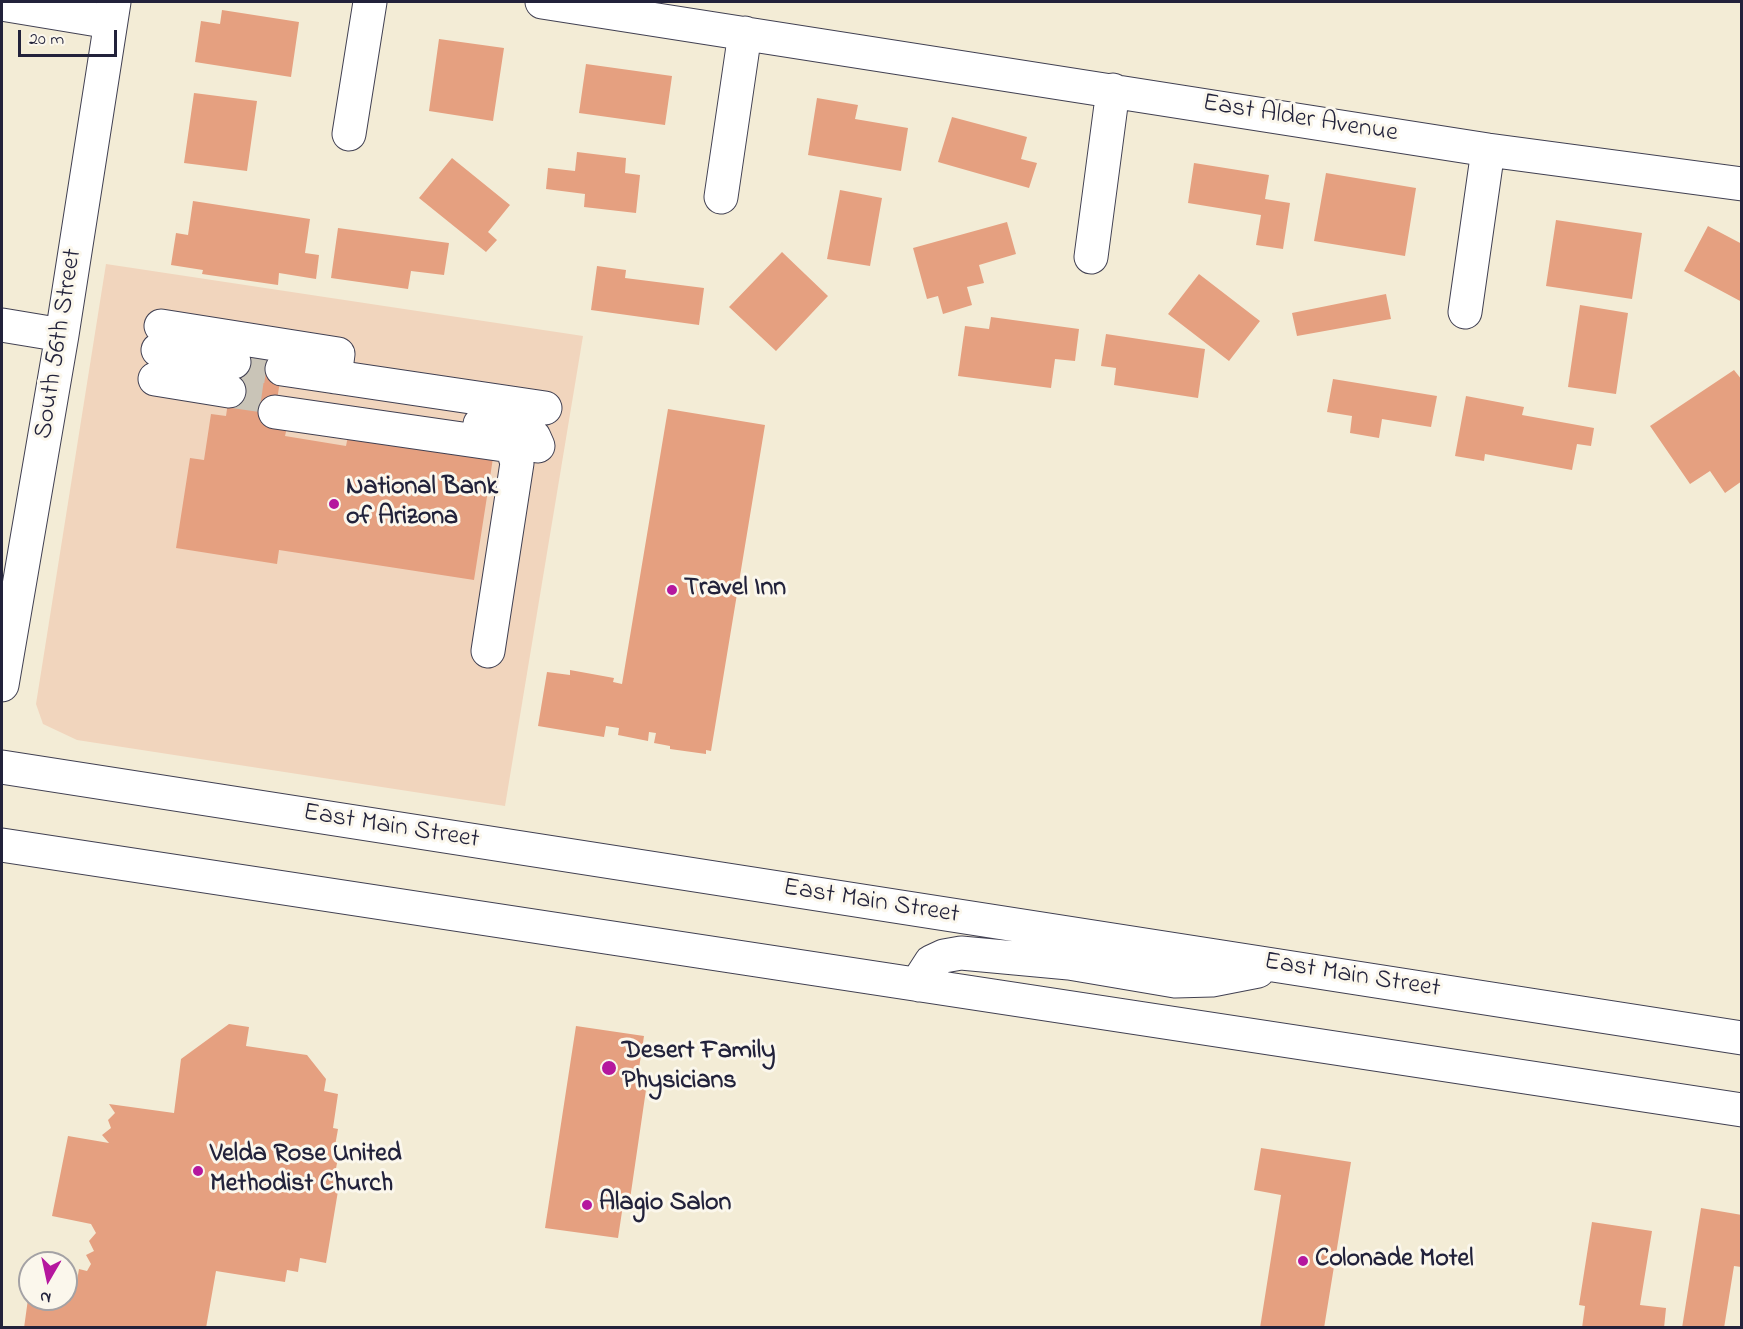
<!DOCTYPE html>
<html>
<head>
<meta charset="utf-8">
<style>
  body { margin:0 }
  #map { position:relative; width:1743px; height:1329px; overflow:hidden; background:#f3ecd6; font-family:"Indie Flower",sans-serif }
  canvas { display:block }
  .frame { position:absolute; inset:0; border:3px solid #22223b; pointer-events:none }
  .north { position:absolute; left:18px; top:1251px; width:60px; height:60px; box-sizing:border-box; background:#fbf7ec; border:2px solid #a4a2a5; border-radius:50%; rotate:189deg; font-size:16px; font-weight:700; line-height:24px; text-align:center; color:#22223b }
  .north::after { content:''; display:block; margin:auto; width:21px; height:27px; background:#b5179e; clip-path:polygon(50% 0,100% 100%,50% 72%,0 100%) }
  .scale { position:absolute; left:18px; top:30px; width:99px; height:27px; box-sizing:border-box; border:3px solid #22223b; border-top:0; padding-left:8px; font-size:18px; line-height:21px; white-space:nowrap; color:#22223b; -webkit-text-stroke:4px #fbf7ec; paint-order:stroke }
</style>
</head>
<body>
<div id="map">
<canvas width="1743" height="1329"></canvas>
<div class="frame"></div>
<div class="north">N</div>
<div class="scale">20 m</div>
</div>
<script>
const g = document.querySelector('canvas').getContext('2d');
g.lineJoin = 'round';
function paint(path, color) {
  g.fillStyle = color;
  g.fill(path, 'evenodd');
}
function toPath(rows) {
  const path = new Path2D();
  for (const r of rows) {
    path.moveTo(r[0], r[1]);
    for (let i = 2; i < r.length; i += 2) path.lineTo(r[i], r[i + 1]);
  }
  return path;
}
function strokePath(path, color, width, dash) {
  g.strokeStyle = color;
  g.lineWidth = width;
  g.lineCap = dash ? 'butt' : 'round';
  g.setLineDash(dash || []);
  g.stroke(path);
}
function drawText(font, color, halo, rows, align = 'center') {
  g.font = font + ' "Indie Flower",sans-serif';
  g.lineWidth = 6;
  g.setLineDash([]);
  g.textBaseline = 'middle';
  g.strokeStyle = halo;
  g.fillStyle = color;
  for (const [text, x, y, turn = 0] of rows) {
    g.save();
    g.translate(x, y);
    g.rotate((+turn || 0) * Math.PI / 180);
    g.textAlign = isNaN(turn) ? turn : align;
    if (halo) g.strokeText(text, 0, 0);
    g.fillText(text, 0, 0);
    g.restore();
  }
}
paint(toPath([
  [106,264,583,336,505,806,77,740,43,724,36,704]
]), '#f1d5bd');
paint(toPath([
  [222,10,299,22,291,77,195,62,201,21,220,24],
  [439,39,504,48,493,121,429,111],
  [586,64,672,76,665,125,579,113],
  [194,93,257,101,247,171,184,163],
  [817,98,858,105,855,119,908,128,901,171,808,155],
  [952,117,1027,137,1021,159,1037,163,1029,188,938,162],
  [577,152,626,158,625,173,640,175,636,213,584,207,585,194,546,189,548,168,575,171],
  [452,158,510,205,488,232,497,240,486,252,419,198],
  [1194,163,1269,175,1265,199,1290,203,1283,249,1256,245,1261,215,1188,203],
  [1326,173,1416,188,1405,256,1314,241],
  [840,190,882,198,870,266,827,259],
  [193,201,310,219,305,253,319,255,316,279,279,273,278,285,202,274,203,270,171,265,176,233,188,235],
  [1556,220,1642,233,1632,299,1546,286],
  [1007,222,1016,254,979,265,984,283,967,287,972,305,943,314,938,296,927,299,913,248],
  [1708,226,1742,244,1742,302,1684,271],
  [338,228,449,243,444,275,411,271,408,289,331,278],
  [782,252,828,296,776,351,729,307],
  [597,266,626,270,625,278,704,288,699,325,591,310],
  [1199,274,1260,321,1229,361,1168,314],
  [1386,294,1391,319,1297,336,1292,313],
  [1580,305,1628,313,1616,394,1568,387],
  [991,317,1079,329,1075,361,1055,359,1051,388,958,376,965,326,989,329],
  [1106,334,1205,349,1198,398,1114,385,1116,368,1101,366],
  [236,348,284,356,273,425,287,427,285,436,346,446,348,436,493,458,474,580,279,550,277,564,176,548,190,458,204,460,211,414,226,416],
  [1734,370,1742,380,1742,481,1725,493,1710,471,1690,484,1650,426],
  [1333,379,1437,396,1431,427,1382,419,1379,438,1350,433,1352,416,1327,412],
  [1466,396,1524,407,1522,415,1594,428,1591,446,1577,444,1572,470,1485,454,1484,461,1455,456],
  [668,409,765,425,711,751,706,750,706,754,670,749,670,746,654,743,656,733,649,732,648,741,618,735,619,728,606,726,604,737,538,726,547,672,570,675,570,670,614,678,613,682,622,684],
  [229,1024,249,1027,246,1046,307,1055,326,1079,324,1091,338,1094,333,1128,338,1129,333,1157,338,1158,333,1184,339,1185,326,1263,300,1258,298,1272,287,1270,285,1282,216,1271,206,1328,24,1328,28,1299,66,1299,66,1291,75,1292,79,1269,87,1271,91,1264,86,1255,94,1251,89,1241,96,1233,91,1224,52,1216,68,1136,109,1143,102,1135,111,1128,108,1120,115,1113,109,1104,174,1113,181,1059],
  [576,1026,644,1036,637,1081,647,1083,629,1206,623,1205,618,1238,545,1228],
  [1261,1148,1351,1162,1324,1328,1260,1328,1281,1195,1254,1190],
  [1701,1208,1742,1215,1740,1237,1742,1237,1741,1267,1734,1266,1724,1328,1682,1328],
  [1592,1222,1652,1231,1640,1305,1666,1308,1664,1328,1582,1328,1585,1306,1579,1305]
]), '#e5a080');
strokePath(toPath([
  [234,362,282,369],
  [229,391,277,398]
]), '#c9c4b7', 33, [33, 16]);
const minor = toPath([
  [542,2,1488,150,1742,184],
  [2,4,110,22],
  [349,134,370,2],
  [721,197,745,33],
  [1091,257,1113,90],
  [1465,312,1488,150],
  [2,325,62,335],
  [161,326,338,354,335,377],
  [158,350,234,362],
  [282,369,545,408],
  [155,379,229,391],
  [275,412,504,445,513,450,517,463,488,651],
  [480,424,526,430,534,437,538,446],
  [2,685,62,335,114,2]
]);
const major = toPath([
  [2,767,1742,1038],
  [2,845,1742,1110],
  [919,985,920,979,931,962,944,956,961,953,1069,963,1175,981,1212,980,1258,971]
]);
strokePath(minor, '#414052', 35);
strokePath(major, '#414052', 35);
strokePath(minor, '#fff', 33);
strokePath(major, '#fff', 33);
for (const [x, y, r, color] of [
  [334,504,6,"#b5179e"],
  [672,590,6,"#b5179e"],
  [609,1068,8,"#b5179e"],
  [198,1171,6,"#b5179e"],
  [587,1205,6,"#b5179e"],
  [1303,1261,6,"#b5179e"]
]) {
  const dot = new Path2D();
  dot.arc(x, y, r, 0, 2 * Math.PI);
  g.fillStyle = color;
  g.fill(dot);
  strokePath(dot, '#fbf7ec', 2);
}
drawText('26px', '#22223b', '#fbf7ec', [
  ["East Alder Avenue",1300,120,9],
  ["South 56th Street",60,344,-81],
  ["East Main Street",391,828,9],
  ["East Main Street",871,903,9],
  ["East Main Street",1352,977,9]
]);
drawText('bold 26px', '#22223b', '#fbf7ec', [
  ["National Bank",346,489],
  ["of Arizona",346,519],
  ["Travel Inn",684,590],
  ["Desert Family",622,1053],
  ["Physicians",622,1083],
  ["Velda Rose United",210,1156],
  ["Methodist Church",210,1186],
  ["Alagio Salon",599,1205],
  ["Colonade Motel",1315,1261]
], 'left');
</script>
</body>
</html>
